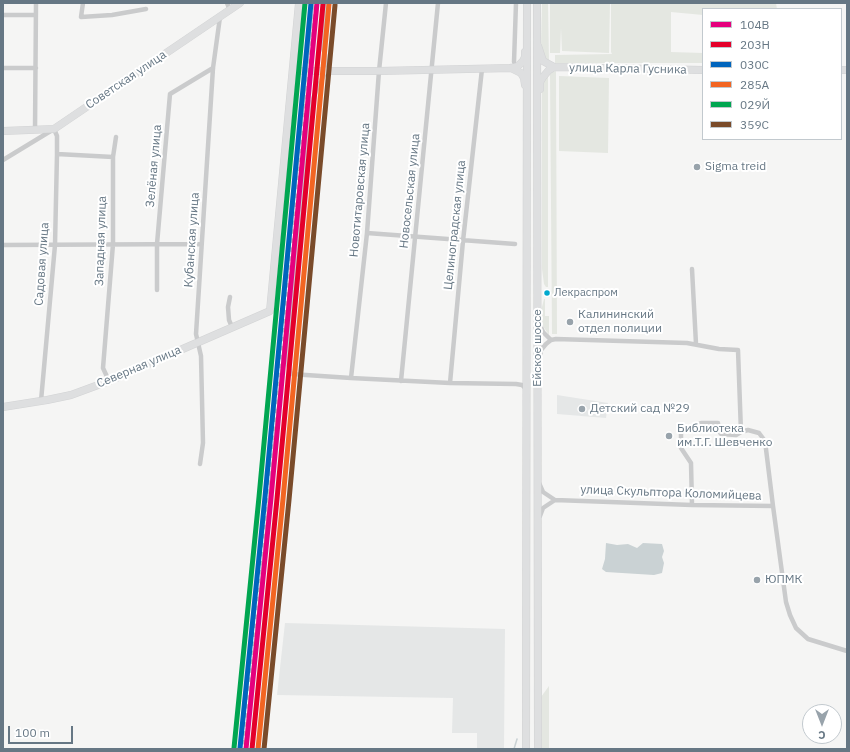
<!DOCTYPE html>
<html>
<head>
<meta charset="utf-8">
<style>
  body { margin:0 }
  #map { position:relative; width:850px; height:752px; overflow:hidden; background:#f5f5f4; font-family:"IBM Plex Sans",sans-serif }
  canvas { display:block }
  .frame { position:absolute; inset:0; border:4px solid #667784; pointer-events:none }
  .legend { position:absolute; left:702px; top:8px; width:140px; height:132px; box-sizing:border-box; background:#fff; border:1px solid #c2c9ce; margin:0; padding:5px 7px; list-style:none; font-size:12px; color:#667784 }
  .legend li { display:flex; align-items:center; gap:8px; height:20px }
  .legend b { width:20px; border:1px solid #c2c9ce }
  .north { position:absolute; left:802px; top:704px; width:40px; height:40px; box-sizing:border-box; background:#fff; border:1px solid #c2c9ce; border-radius:50%; rotate:180deg; font-size:11px; font-weight:700; line-height:16px; text-align:center; color:#667784 }
  .north::after { content:''; display:block; margin:auto; width:14px; height:18px; background:#98a3ab; clip-path:polygon(50% 0,100% 100%,50% 72%,0 100%) }
  .scale { position:absolute; left:8px; top:726px; width:65px; height:18px; box-sizing:border-box; border:2px solid #667784; border-top:0; padding-left:5px; font-size:12px; line-height:14px; white-space:nowrap; color:#667784; -webkit-text-stroke:3px #fff; paint-order:stroke }
</style>
</head>
<body>
<div id="map">
<canvas width="850" height="752"></canvas>
<div class="frame"></div>
<ul class="legend">
<li><b style="height:5px;background:#e5007d"></b>104В</li>
<li><b style="height:5px;background:#e4002b"></b>203Н</li>
<li><b style="height:5px;background:#0065bd"></b>030C</li>
<li><b style="height:5px;background:#f26522"></b>285А</li>
<li><b style="height:5px;background:#00a651"></b>029Й</li>
<li><b style="height:5px;background:#7a4b2a"></b>359С</li>
</ul>
<div class="north">С</div>
<div class="scale">100 m</div>
</div>
<script>
const g = document.querySelector('canvas').getContext('2d');
g.lineJoin = 'round';
function paint(path, color) {
  g.fillStyle = color;
  g.fill(path, 'evenodd');
}
function toPath(rows) {
  const path = new Path2D();
  for (const r of rows) {
    path.moveTo(r[0], r[1]);
    for (let i = 2; i < r.length; i += 2) path.lineTo(r[i], r[i + 1]);
  }
  return path;
}
function strokePath(path, color, width, dash) {
  g.strokeStyle = color;
  g.lineWidth = width;
  g.lineCap = dash ? 'butt' : 'round';
  g.setLineDash(dash || []);
  g.stroke(path);
}
function drawText(font, color, halo, rows, align = 'center') {
  g.font = font + ' "IBM Plex Sans",sans-serif';
  g.lineWidth = 4;
  g.setLineDash([]);
  g.textBaseline = 'middle';
  g.strokeStyle = halo;
  g.fillStyle = color;
  for (const [text, x, y, turn = 0] of rows) {
    g.save();
    g.translate(x, y);
    g.rotate((+turn || 0) * Math.PI / 180);
    g.textAlign = isNaN(turn) ? turn : align;
    if (halo) g.strokeText(text, 0, 0);
    g.fillText(text, 0, 0);
    g.restore();
  }
}
paint(toPath([
  [557,395,608,403,606,418,557,414],
  [285,623,505,629,504,749,477,749,477,733,452,733,453,698,277,695]
]), '#e5e7e7');
paint(toPath([
  [542,3,548,3,549,62,544,59,541,47],
  [550,3,610,3,609,53,562,51,561,28,560,53,550,53],
  [611,3,776,3,777,9,703,9,703,15,671,12,671,52,703,53,703,63,555,63,555,55,612,54,611,52],
  [556,71,557,334,552,334,550,73],
  [548,74,548,287,546,287,544,284,542,269,542,85],
  [559,76,609,78,608,153,559,151],
  [544,299,545,299,545,316,549,316,549,335,542,325,541,311],
  [549,686,549,749,542,749,541,697]
]), '#e4e7e1');
paint(toPath([
  [606,543,617,545,628,544,637,548,643,543,662,544,664,551,662,557,664,563,662,573,654,575,606,572,602,569,605,559]
]), '#cad2d4');
strokePath(toPath([
  [514,749,517,739]
]), '#cad2d4', 1.5);
const secondary = toPath([
  [538,46,543,61,554,67,703,70],
  [511,68,521,73,524,78,525,85],
  [841,70,847,70],
  [293,71,379,71,511,68,518,66,523,61,525,57,525,52],
  [540,89,540,82,543,77,549,70,554,67],
  [3,131,54,129,240,3],
  [3,407,47,400,71,395,109,381,270,311,299,3]
]);
const primary = toPath([
  [537,3,538,749],
  [526,749,527,3]
]);
strokePath(secondary, '#d2d3d4', 8);
strokePath(primary, '#d1d2d2', 8);
strokePath(toPath([
  [83,3,81,17,112,15,146,9],
  [227,3,230,10],
  [326,3,322,45,325,55,326,71,316,91,312,102,310,112,288,347,287,361,290,371,291,374,351,378,450,383,516,384,522,385,526,389],
  [3,15,35,15],
  [514,62,516,3],
  [3,68,36,68],
  [35,130,36,3],
  [57,154,113,157,113,244,103,368,109,381],
  [113,157,116,137],
  [3,160,54,129,57,136,57,154,55,245,41,401],
  [367,233,515,244],
  [3,245,201,244],
  [692,269,696,344],
  [157,290,157,244,170,94,213,68],
  [230,297,228,307,229,320,232,327],
  [539,323,543,332,551,340],
  [540,357,541,350,546,344,551,340,556,339,687,343,719,349,738,350,741,432,736,435,721,434,718,430,718,423,701,423,681,431,681,448,691,463,692,505],
  [351,378,367,233,379,71,386,3],
  [401,381,438,3],
  [450,383,463,241,482,69],
  [741,432,748,430,759,433,765,441,773,506],
  [200,464,203,443,201,356,196,334,213,68,220,17],
  [539,483,543,492,555,500],
  [540,516,543,508,555,500,692,505,773,506,786,602,790,615,796,628,808,639,847,651]
]), '#cacbcc', 4.5);
strokePath(secondary, '#dedfe0', 7);
strokePath(primary, '#dedfe0', 7);
const rail = toPath([
  [243,749,315,3]
]);
strokePath(rail, '#bfc1c2', 3);
strokePath(rail, '#fff', 1.5, [4.5]);
strokePath(toPath([
  [246,749,271,498,317,3]
]), '#e5007d', 5);
strokePath(toPath([
  [252,749,277,499,323,4]
]), '#e4002b', 5);
strokePath(toPath([
  [240,748,265,497,311,3]
]), '#0065bd', 5);
strokePath(toPath([
  [258,749,283,499,329,4]
]), '#f26522', 5);
strokePath(toPath([
  [234,748,259,497,305,3]
]), '#00a651', 5);
strokePath(toPath([
  [264,749,289,500,335,5]
]), '#7a4b2a', 5);
for (const [x, y, r, color] of [
  [697,167,4,"#98a3ab"],
  [547,293,3.5,"#00a9ce"],
  [570,322,4,"#98a3ab"],
  [582,409,4,"#98a3ab"],
  [669,436,4,"#98a3ab"],
  [757,580,4,"#98a3ab"]
]) {
  const dot = new Path2D();
  dot.arc(x, y, r, 0, 2 * Math.PI);
  g.fillStyle = color;
  g.fill(dot);
  strokePath(dot, '#fff', 1.5);
}
drawText('11px', '#667784', '#fff', [
  ["Лекраспром",554,293]
], 'left');
drawText('12px', '#667784', '#fff', [
  ["улица Карла Гусника",628,69,1],
  ["Советская улица",126,80,-34],
  ["Зелёная улица",154,166,-85],
  ["Новотитаровская улица",360,190,-85],
  ["Новосельская улица",410,191,-84],
  ["Целиноградская улица",455,225,-84],
  ["Кубанская улица",192,240,-86],
  ["Западная улица",101,241,-88],
  ["Садовая улица",42,264,-86],
  ["Ейское шоссе",538,348,-90],
  ["Северная улица",139,367,-23],
  ["улица Скульптора Коломийцева",671,493,2]
]);
drawText('12px', '#667784', '#fff', [
  ["Sigma treid",705,167],
  ["Калининский",578,315],
  ["отдел полиции",578,329],
  ["Детский сад №29",590,409],
  ["Библиотека",677,429],
  ["им.Т.Г. Шевченко",677,443],
  ["ЮПМК",765,580]
], 'left');
</script>
</body>
</html>
